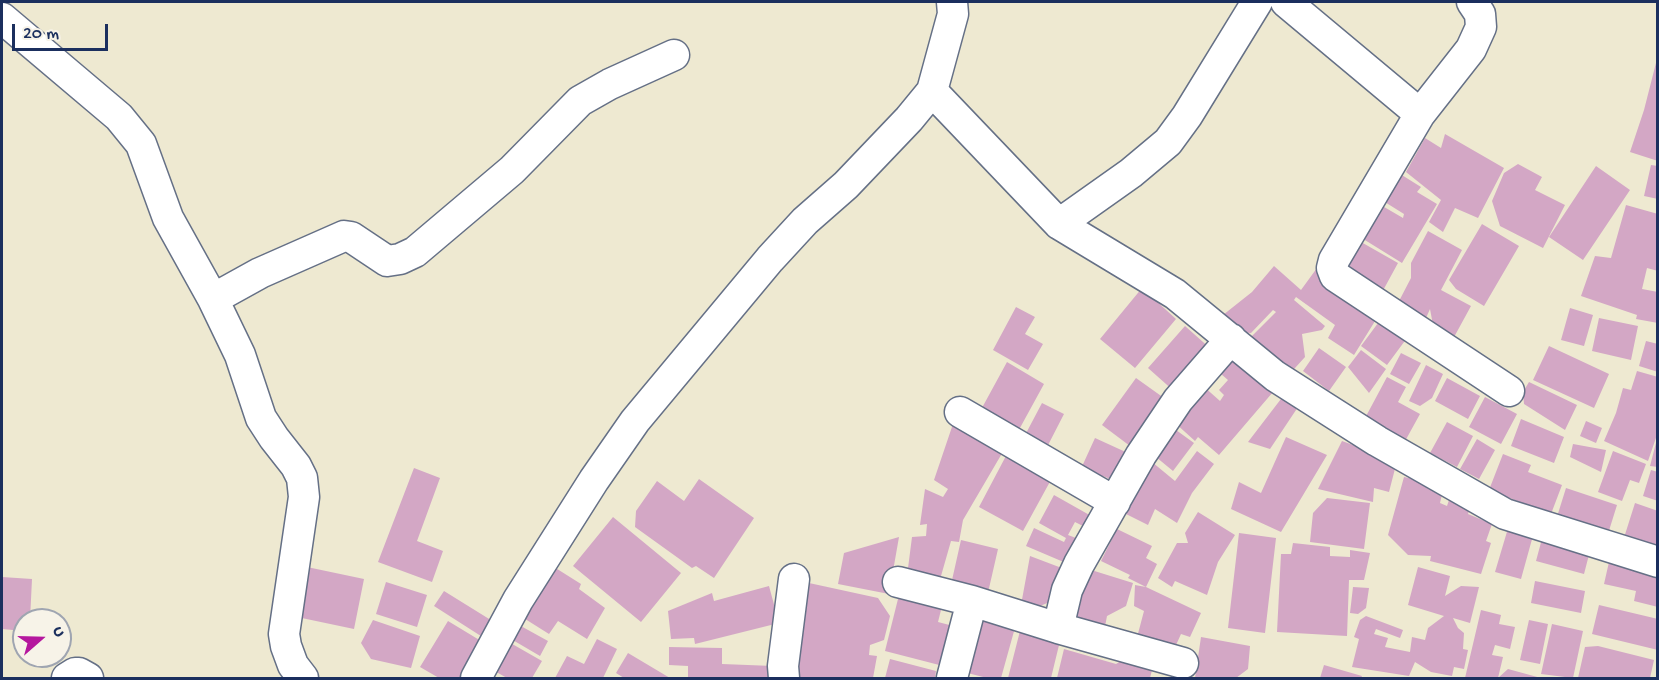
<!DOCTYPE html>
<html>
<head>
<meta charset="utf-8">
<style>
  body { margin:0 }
  #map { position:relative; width:1659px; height:680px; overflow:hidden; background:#eee9d1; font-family:"Gochi Hand",sans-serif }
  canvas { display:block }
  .frame { position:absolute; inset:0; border:3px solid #1b2f5e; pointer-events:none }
  .north { position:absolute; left:12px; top:608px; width:60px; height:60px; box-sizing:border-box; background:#f7f3e8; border:2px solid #9fa5b1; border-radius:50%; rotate:70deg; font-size:16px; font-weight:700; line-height:24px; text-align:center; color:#1b2f5e }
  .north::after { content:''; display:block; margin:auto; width:21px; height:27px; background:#b5179e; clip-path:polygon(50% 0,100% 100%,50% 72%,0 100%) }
  .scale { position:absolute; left:12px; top:24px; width:96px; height:27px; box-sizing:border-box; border:3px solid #1b2f5e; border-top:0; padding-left:8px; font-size:18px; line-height:21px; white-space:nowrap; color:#1b2f5e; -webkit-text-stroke:4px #f7f3e8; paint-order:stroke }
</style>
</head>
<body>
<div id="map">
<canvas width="1659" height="680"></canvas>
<div class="frame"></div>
<div class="north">U</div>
<div class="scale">20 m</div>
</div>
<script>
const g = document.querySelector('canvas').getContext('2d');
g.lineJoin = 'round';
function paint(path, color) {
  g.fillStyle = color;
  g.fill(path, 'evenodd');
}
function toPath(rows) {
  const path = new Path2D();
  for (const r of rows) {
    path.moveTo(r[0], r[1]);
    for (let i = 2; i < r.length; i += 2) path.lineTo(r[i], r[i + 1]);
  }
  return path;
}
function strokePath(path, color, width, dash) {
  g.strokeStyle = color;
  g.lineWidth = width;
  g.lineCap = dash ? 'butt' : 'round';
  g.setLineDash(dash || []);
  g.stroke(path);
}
paint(toPath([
  [1657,59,1658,59,1658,161,1630,152,1644,110],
  [1445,134,1504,168,1478,218,1455,208,1443,232,1429,222,1441,200,1406,172,1425,138,1441,148],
  [1518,164,1542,177,1535,190,1565,205,1543,248,1500,226,1492,201,1504,173],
  [1651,165,1658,166,1658,199,1644,196],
  [1596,166,1630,190,1583,260,1549,237],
  [1397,172,1421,187,1417,192,1437,204,1402,263,1360,237,1379,204,1403,218,1404,214,1380,199],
  [1626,205,1658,214,1658,271,1647,268,1642,289,1658,292,1658,323,1636,319,1637,315,1581,296,1595,256,1611,258],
  [1482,224,1519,246,1484,306,1456,289,1449,280],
  [1428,231,1462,250,1441,290,1471,306,1453,339,1433,325,1430,309,1426,318,1398,303,1411,278,1411,263],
  [1354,238,1398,263,1380,296,1336,271],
  [1274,266,1301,290,1317,268,1380,313,1354,355,1328,338,1335,325,1296,297,1294,300,1325,326,1322,330,1302,334,1305,357,1285,379,1250,338,1276,312,1273,310,1251,333,1237,332,1223,315,1252,292],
  [1142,288,1176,319,1135,368,1100,339],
  [1016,307,1035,317,1025,334,1043,344,1028,370,993,350],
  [1570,308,1593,315,1584,346,1561,340],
  [1599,318,1638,326,1631,360,1592,351],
  [1381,319,1407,338,1387,365,1361,346],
  [1185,326,1212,350,1175,392,1148,368],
  [1646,341,1658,344,1658,372,1639,366],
  [1233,346,1249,372,1273,392,1219,455,1198,437,1195,441,1174,422,1202,385,1220,401,1224,395,1219,390,1228,380,1214,368],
  [1549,346,1609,374,1594,408,1533,380],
  [1319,348,1346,367,1329,391,1303,371],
  [1361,350,1386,369,1369,393,1348,367],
  [1401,353,1421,363,1409,384,1390,374],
  [1007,362,1044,384,1015,437,977,417],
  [1426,365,1443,374,1432,398,1420,406,1409,401],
  [1637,371,1658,377,1658,432,1648,461,1604,441,1616,413,1623,388,1631,390],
  [1387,377,1406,387,1398,402,1420,414,1404,443,1364,420],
  [1136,378,1164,398,1130,446,1102,425],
  [1447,378,1480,396,1468,419,1435,401],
  [1529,382,1577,405,1565,430,1524,404,1523,392],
  [1284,395,1298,407,1270,449,1248,442],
  [1485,397,1517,414,1501,444,1469,427],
  [1042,403,1064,414,1045,451,1023,439],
  [955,418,1004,450,963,520,959,542,951,541,939,583,907,576,912,537,926,536,927,524,920,525,925,489,943,497,948,489,934,480],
  [1521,419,1564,437,1554,463,1511,446],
  [1586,421,1602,428,1596,443,1580,436],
  [1447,422,1473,436,1457,467,1430,453],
  [1176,430,1194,443,1173,471,1156,457],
  [1286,437,1327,455,1281,532,1231,509,1239,482,1261,493],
  [1095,438,1130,454,1117,482,1103,476,1100,482,1079,473],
  [1477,439,1495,450,1479,479,1460,469],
  [1657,439,1658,439,1658,467,1650,466],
  [1342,441,1397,461,1389,492,1374,488,1373,502,1318,489],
  [1573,444,1606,450,1601,472,1570,457],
  [1197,451,1214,464,1192,493,1177,523,1155,509,1148,525,1118,510,1152,462,1175,481],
  [1613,451,1646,464,1639,483,1630,480,1622,501,1598,492],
  [1007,454,1052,478,1023,531,979,507],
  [1503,454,1531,465,1528,472,1562,485,1551,514,1489,490],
  [414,468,440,478,417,541,443,551,432,582,378,562],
  [1651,470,1658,472,1658,501,1643,496],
  [1404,477,1444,486,1440,503,1447,506,1450,497,1472,503,1468,514,1492,524,1486,541,1491,543,1481,574,1430,561,1431,556,1408,555,1388,535],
  [699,479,754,518,714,578,696,566,692,568,635,527,636,511,657,481,684,501],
  [1566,488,1617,505,1607,537,1556,520],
  [1054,495,1093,517,1087,528,1075,522,1068,535,1084,541,1073,566,1026,546,1034,528,1064,542,1066,538,1039,523],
  [1327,498,1370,503,1364,549,1310,542,1313,513],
  [1635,503,1658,511,1658,556,1622,544],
  [1198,512,1235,535,1218,562,1207,595,1175,581,1172,587,1158,578,1177,543,1188,543,1185,533],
  [613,517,681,573,641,622,573,566],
  [1509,525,1534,532,1521,579,1495,572],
  [1117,529,1152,546,1146,558,1157,564,1146,587,1201,613,1190,637,1181,634,1172,654,1135,645,1144,611,1134,606,1135,585,1146,587,1128,578,1130,575,1101,561],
  [1239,533,1276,538,1265,633,1228,628],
  [1543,535,1591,547,1584,574,1536,561],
  [899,537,889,594,838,584,844,553],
  [961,540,998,549,987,597,950,589],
  [1293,543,1330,547,1330,556,1350,557,1350,550,1370,553,1364,580,1349,580,1347,636,1277,632,1281,554,1291,554],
  [1030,556,1067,570,1057,599,1040,606,1021,605],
  [1609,562,1658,574,1658,607,1634,601,1636,591,1604,584],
  [307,567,364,579,354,629,297,617],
  [554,567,581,584,579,589,605,608,587,639,558,621,549,634,522,617],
  [1418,567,1450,576,1445,596,1461,586,1479,587,1470,623,1453,618,1458,628,1464,633,1463,649,1468,650,1464,669,1454,667,1452,676,1431,672,1415,662,1409,676,1352,667,1359,639,1354,637,1360,620,1366,616,1403,630,1400,638,1376,629,1374,634,1388,638,1385,647,1410,652,1412,637,1425,640,1428,628,1444,616,1408,605],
  [1088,569,1133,583,1126,606,1107,616,1103,637,1063,627],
  [2,577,32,579,30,620,24,620,24,631,2,629],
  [1535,581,1585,591,1581,613,1531,603],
  [386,582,427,595,417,627,376,614],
  [809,583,878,598,890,616,884,640,870,645,869,655,877,656,873,678,795,678,799,633],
  [769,586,779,623,695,644,694,638,671,639,668,611,712,593,714,601],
  [1353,587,1369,588,1366,608,1358,614,1350,613],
  [444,591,494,622,484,638,434,606],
  [899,595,942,606,938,622,957,627,947,667,885,651],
  [1599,605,1658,619,1658,650,1592,634],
  [1481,610,1501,615,1499,624,1515,627,1510,649,1495,645,1492,655,1503,657,1498,678,1465,678],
  [972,611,1016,624,1001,678,987,678,956,670],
  [373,620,420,636,411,668,371,659,361,643],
  [1529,620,1548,624,1540,664,1520,660],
  [448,621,481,641,459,678,439,678,420,667],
  [1552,624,1583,631,1573,678,1541,674],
  [519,625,548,641,540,656,511,639],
  [1020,631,1060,641,1051,678,1008,678],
  [1201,637,1250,646,1248,669,1236,678,1195,678],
  [597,639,617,649,603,678,555,678,567,656,584,664],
  [507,641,542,661,532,678,507,678,491,669],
  [1598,646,1654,660,1650,678,1578,678,1585,647],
  [669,647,722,648,722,664,773,666,772,678,688,678,688,666,669,665],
  [1064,649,1116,664,1126,658,1153,666,1150,678,1057,678],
  [628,653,670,678,624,678,616,673],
  [890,659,936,671,935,678,885,678],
  [1324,665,1362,676,1361,678,1320,678],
  [1508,669,1541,678,1498,678]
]), '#d3a7c5');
const minor = toPath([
  [1286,2,1420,114],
  [1472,2,1480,14,1481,27,1471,49,1420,114,1334,260,1332,268,1335,276,1509,391],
  [2,18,119,117,141,144,168,218,213,299,240,355,261,418,274,438,296,466,302,478,304,497,284,634,286,646,293,665,303,678],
  [932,91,1059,224,1175,294,1275,376,1377,441,1505,514,1658,562],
  [1059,224,1131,173,1168,142,1187,116,1257,2],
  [213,299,260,273,344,236,351,237,387,261,400,259,415,252,512,170,580,101,610,84,674,55],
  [960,412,1115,502],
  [898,582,972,601,1058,628,1183,663],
  [1058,628,1067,590,1079,564,1141,455,1178,400,1231,339],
  [67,678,75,673,79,673,88,678],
  [476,678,518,600,594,480,635,421,770,259,805,221,846,185,909,119,932,91,953,14,952,2],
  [784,678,783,666,794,579],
  [952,678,972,601]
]);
strokePath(minor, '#657086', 33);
strokePath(minor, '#fff', 30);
</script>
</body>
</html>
